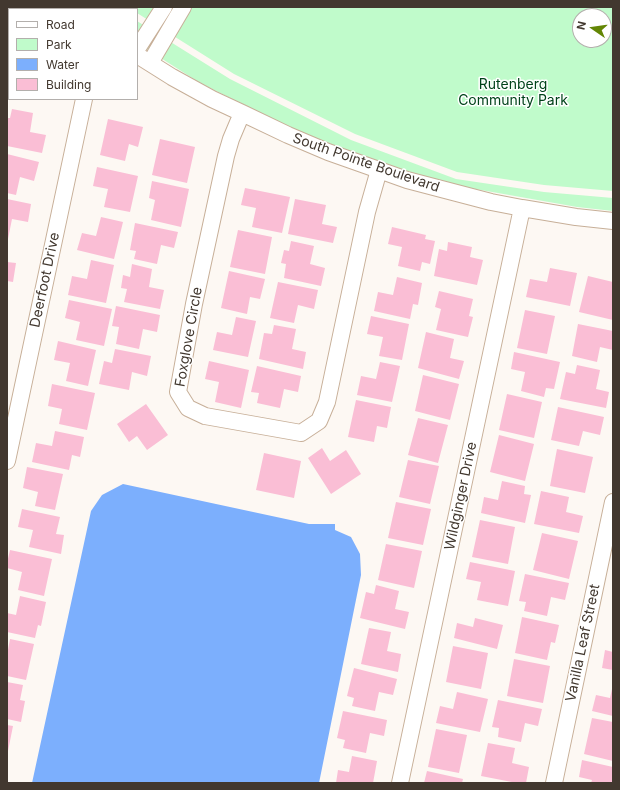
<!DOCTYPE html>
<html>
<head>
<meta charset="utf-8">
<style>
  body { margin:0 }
  #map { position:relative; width:620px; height:790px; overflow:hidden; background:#fdf8f3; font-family:Inter,sans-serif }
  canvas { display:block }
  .frame { position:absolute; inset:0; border:8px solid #42382f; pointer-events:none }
  .legend { position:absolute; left:8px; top:8px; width:130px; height:92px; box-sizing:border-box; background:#fff; border:1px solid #b3afac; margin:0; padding:5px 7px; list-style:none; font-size:12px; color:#42382f }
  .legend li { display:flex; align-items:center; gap:8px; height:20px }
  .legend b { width:20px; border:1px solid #b3afac }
  .north { position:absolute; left:572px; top:8px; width:40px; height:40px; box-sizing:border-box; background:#fff; border:1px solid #b3afac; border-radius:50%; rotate:283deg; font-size:11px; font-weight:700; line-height:16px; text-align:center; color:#42382f }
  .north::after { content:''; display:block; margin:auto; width:14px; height:18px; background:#638605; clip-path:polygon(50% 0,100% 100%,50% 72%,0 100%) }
</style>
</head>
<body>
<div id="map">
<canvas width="620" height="790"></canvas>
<div class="frame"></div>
<ul class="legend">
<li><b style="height:5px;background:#fff"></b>Road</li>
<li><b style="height:11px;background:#c0fbcb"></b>Park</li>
<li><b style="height:11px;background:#7caffd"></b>Water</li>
<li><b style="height:11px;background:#fabed5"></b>Building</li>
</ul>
<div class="north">N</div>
</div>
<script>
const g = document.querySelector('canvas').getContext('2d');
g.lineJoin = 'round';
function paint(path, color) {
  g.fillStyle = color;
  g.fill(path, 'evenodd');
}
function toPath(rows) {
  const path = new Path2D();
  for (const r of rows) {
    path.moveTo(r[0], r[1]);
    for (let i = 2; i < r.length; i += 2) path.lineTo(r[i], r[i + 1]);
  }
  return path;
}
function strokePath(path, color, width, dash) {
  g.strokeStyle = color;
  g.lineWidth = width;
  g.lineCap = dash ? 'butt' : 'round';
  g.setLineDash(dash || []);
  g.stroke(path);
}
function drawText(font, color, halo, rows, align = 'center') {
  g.font = font + ' Inter,sans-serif';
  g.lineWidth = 3;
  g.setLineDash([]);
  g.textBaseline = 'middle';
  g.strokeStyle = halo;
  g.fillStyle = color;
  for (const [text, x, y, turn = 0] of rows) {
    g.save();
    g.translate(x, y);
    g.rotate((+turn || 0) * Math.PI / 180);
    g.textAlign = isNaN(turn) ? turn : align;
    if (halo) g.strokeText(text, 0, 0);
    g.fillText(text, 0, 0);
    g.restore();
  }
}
paint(toPath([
  [128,7,613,7,613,191,544,185,457,172,355,134,234,74,137,13,137,9,131,9],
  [580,16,604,16,604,40,580,40],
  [137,21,230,79,351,140,456,179,544,192,613,198,613,211,577,207,464,187,410,172,331,144,292,128,216,91,197,81,137,43]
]), '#c0fbcb');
paint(toPath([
  [123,484,309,524,335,524,335,530,351,537,360,554,361,575,319,783,32,783,91,511,102,495]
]), '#7caffd');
paint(toPath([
  [12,109,33,113,30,132,46,135,42,153,7,146,7,118,10,118],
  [108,119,143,127,138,147,129,144,125,161,100,155],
  [160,139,195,147,187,183,152,175],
  [7,154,39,162,34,181,20,177,16,195,7,193],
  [97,167,138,176,130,212,104,207,108,189,93,186],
  [152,181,189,189,181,227,151,220,155,200,149,198],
  [245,188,290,197,282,233,252,227,256,208,241,205],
  [7,199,31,204,28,222,12,219,8,239],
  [295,199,326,205,322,224,337,227,333,243,288,234],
  [101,217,123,222,114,259,77,250,82,233,96,236],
  [135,223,178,232,174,248,161,245,157,264,134,259,136,251,130,250],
  [392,227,426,235,425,239,435,241,430,264,422,262,420,271,398,266,402,247,388,244],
  [238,230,272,237,265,274,230,267],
  [291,241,314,246,310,264,325,268,321,286,284,278,286,264,281,263,284,250,289,251],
  [448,242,472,247,470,257,483,260,477,285,434,276,439,249,447,251],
  [91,260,114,265,106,303,68,295,72,276,87,279],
  [7,262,16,263,13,282,7,281],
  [132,264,152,269,149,287,164,290,160,309,124,302,127,289,121,288,123,275,130,277],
  [550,268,577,273,570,306,526,297,530,279,547,282],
  [229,271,265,279,260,299,250,297,247,314,221,308],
  [588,276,613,282,613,320,579,312],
  [397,277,422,283,418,305,413,304,410,319,374,311,378,292,393,295],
  [278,282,318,290,314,309,298,305,294,323,270,318],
  [439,291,473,299,469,316,473,317,468,337,436,330,441,309,435,307],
  [69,300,112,309,104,346,76,340,80,322,65,318],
  [116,306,160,315,157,332,143,329,139,349,116,344,119,327,112,326],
  [525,310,555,316,547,354,517,348],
  [371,316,409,324,402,360,379,356,383,337,367,334],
  [236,317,256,321,248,357,213,350,217,332,232,335],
  [578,324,613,331,613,350,600,347,597,362,572,356],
  [274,325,296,329,292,349,306,352,303,369,259,359,264,333,272,334],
  [426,332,454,339,450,358,464,361,459,379,418,368],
  [58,341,96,350,88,386,66,381,70,363,54,360],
  [115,349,151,356,147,376,132,372,129,390,99,384,104,361,112,363],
  [514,352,560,362,554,389,546,388,544,397,521,391,525,372,511,369],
  [209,361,249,370,241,408,215,402,219,382,205,379],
  [380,362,400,366,392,402,357,395,361,376,376,379],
  [577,365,600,370,596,389,609,392,606,408,560,399,566,372,575,374],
  [257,366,301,376,298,392,284,389,280,408,257,403,259,393,251,392],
  [423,375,459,384,450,420,415,411],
  [52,384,95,393,87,430,59,424,62,409,48,406],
  [507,394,542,402,534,438,499,430],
  [356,400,391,407,387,428,377,426,374,442,348,437],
  [146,404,168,435,147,450,137,436,129,442,117,424],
  [558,407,604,417,600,435,583,431,579,446,551,440],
  [418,418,448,425,438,463,408,455],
  [55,431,84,437,80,457,72,455,69,470,32,462,36,443,52,446],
  [499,435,534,444,525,481,490,472],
  [322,448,330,461,346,450,361,474,331,494,308,458],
  [557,449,593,457,585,493,550,486],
  [264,453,301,461,294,498,256,490],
  [408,460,439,466,430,504,399,497],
  [27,467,63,474,55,510,35,506,38,492,23,488],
  [502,481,525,486,524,494,531,495,525,523,481,513,484,497,498,500],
  [541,491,569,497,566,512,583,516,579,533,534,524],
  [396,502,431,509,423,545,388,538],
  [22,509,60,517,56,534,64,535,61,554,29,547,33,530,18,527],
  [480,520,515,527,508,564,472,557],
  [542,533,578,541,569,579,533,570],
  [386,544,422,551,414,588,378,580],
  [10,550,52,559,44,596,18,590,22,572,7,568,7,563],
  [470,562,515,571,508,606,477,600,481,582,466,579],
  [525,574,569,583,565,600,551,597,547,616,524,611,526,602,519,601],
  [376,585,399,591,395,609,409,612,405,629,360,618,366,592,374,594],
  [20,596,46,602,41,626,38,625,35,638,7,632,7,613,16,615],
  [522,617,559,625,555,643,551,642,547,660,515,653],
  [475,618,503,625,497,649,454,638,457,623,473,627],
  [369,628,391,632,387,651,401,654,398,672,361,664],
  [10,639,34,644,26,680,7,676,7,655],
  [453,646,488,653,481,689,446,682],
  [605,650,613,652,613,670,602,668],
  [514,659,550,666,543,703,507,696],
  [354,668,397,679,393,695,379,692,375,711,352,706,354,698,347,696],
  [7,682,23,685,20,700,25,701,21,722,7,719],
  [612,689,613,716,592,711,596,695,610,698],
  [457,692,488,699,480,732,436,723,440,706,453,709],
  [498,700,542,709,538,726,525,723,521,742,498,737,499,728,492,727],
  [343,711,387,720,384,736,370,733,366,753,343,748,345,740,337,738],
  [592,718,613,722,613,761,584,754],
  [7,725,13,726,8,751,7,750],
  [436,729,467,735,459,773,428,767],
  [488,743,515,748,512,763,529,767,526,783,517,783,481,776],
  [352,756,377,761,373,783,336,783,338,770,349,772],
  [582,760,613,767,613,783,591,783,592,780,579,777],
  [427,771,463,779,462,783,424,783]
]), '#fabed5');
const minor = toPath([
  [65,7,67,9],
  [137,49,164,7],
  [137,55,172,77,212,99,242,113,288,135,328,152,379,170,407,180,491,202,522,208,576,217,613,221],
  [150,63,183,7],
  [242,113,231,139,226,156,194,304,178,392,188,408,205,416,301,433,319,421,327,402,367,212,379,170],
  [7,461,84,99],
  [400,783,522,208],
  [554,783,613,502]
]);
strokePath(minor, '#c7af98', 18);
strokePath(minor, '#fff', 16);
drawText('14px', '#00431a', '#fff', [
  ["Rutenberg",513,85],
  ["Community Park",513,101]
]);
drawText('14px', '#42382f', '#fff', [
  ["South Pointe Boulevard",366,163,19],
  ["Deerfoot Drive",45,280,-78],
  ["Foxglove Circle",189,337,-80],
  ["Wildginger Drive",461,496,-78],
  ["Vanilla Leaf Street",583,643,-78]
]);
</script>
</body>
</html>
